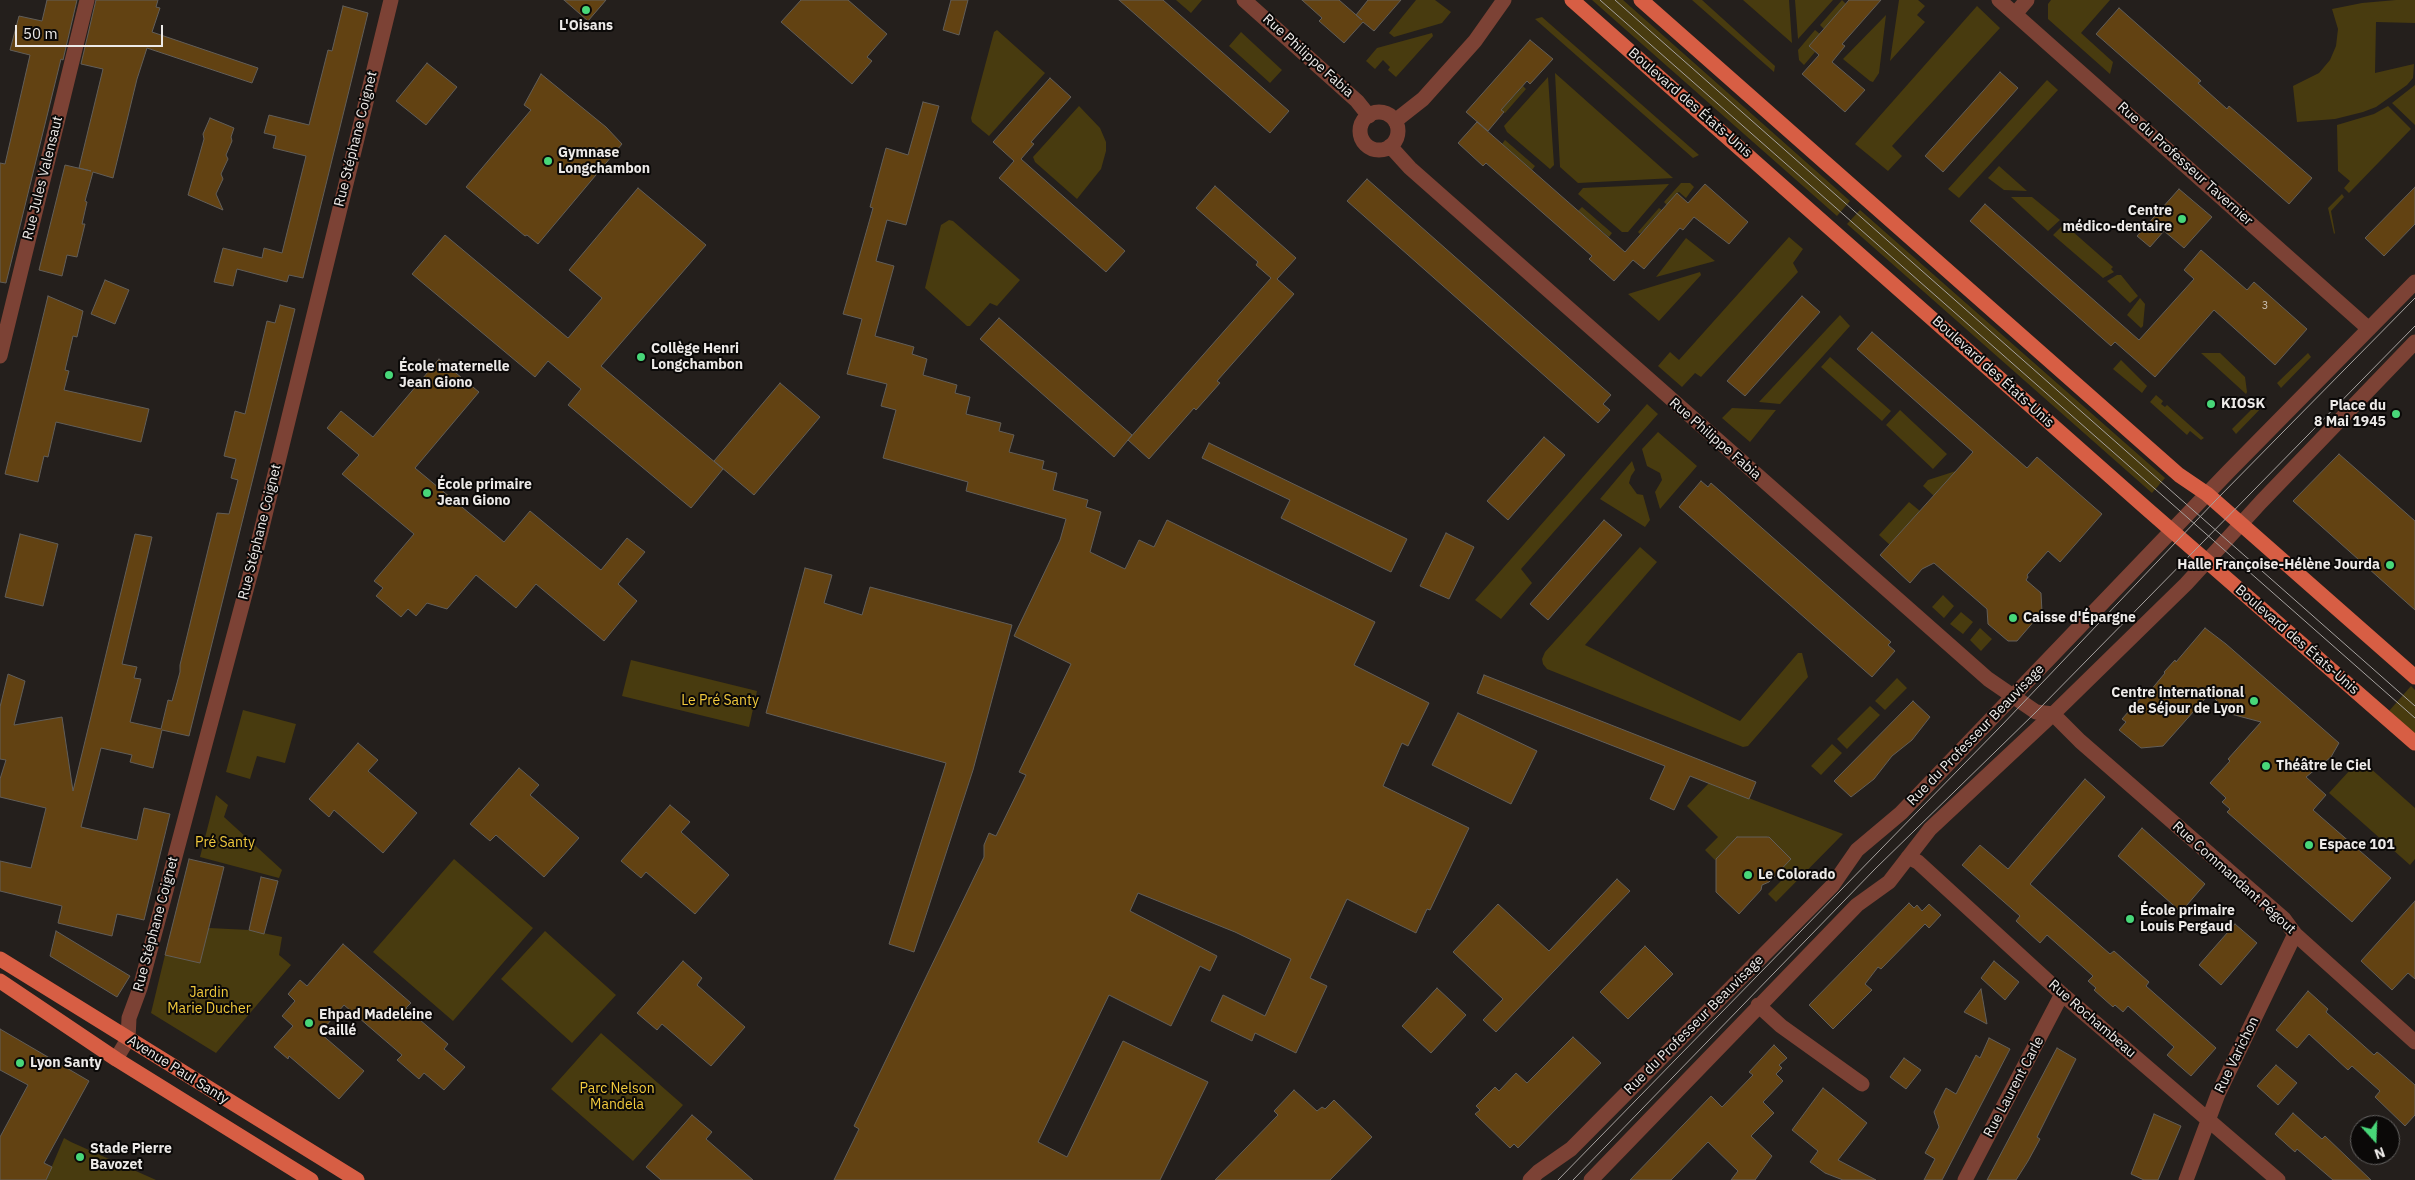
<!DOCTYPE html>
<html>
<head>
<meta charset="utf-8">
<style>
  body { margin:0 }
  #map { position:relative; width:2415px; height:1180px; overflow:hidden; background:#241f1c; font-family:"IBM Plex Sans",sans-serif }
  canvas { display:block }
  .north { position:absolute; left:2350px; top:1115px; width:50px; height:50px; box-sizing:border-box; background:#0b0908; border:1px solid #656362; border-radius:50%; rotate:160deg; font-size:14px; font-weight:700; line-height:20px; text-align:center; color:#edeae8 }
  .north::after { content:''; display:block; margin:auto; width:18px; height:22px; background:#48d779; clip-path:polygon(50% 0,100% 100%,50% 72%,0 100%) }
  .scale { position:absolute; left:15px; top:25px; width:148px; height:22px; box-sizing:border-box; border:2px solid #edeae8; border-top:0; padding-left:6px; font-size:15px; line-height:18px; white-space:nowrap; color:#edeae8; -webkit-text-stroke:4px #0b0908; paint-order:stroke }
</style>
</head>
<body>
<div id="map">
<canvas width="2415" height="1180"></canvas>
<div class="north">N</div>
<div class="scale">50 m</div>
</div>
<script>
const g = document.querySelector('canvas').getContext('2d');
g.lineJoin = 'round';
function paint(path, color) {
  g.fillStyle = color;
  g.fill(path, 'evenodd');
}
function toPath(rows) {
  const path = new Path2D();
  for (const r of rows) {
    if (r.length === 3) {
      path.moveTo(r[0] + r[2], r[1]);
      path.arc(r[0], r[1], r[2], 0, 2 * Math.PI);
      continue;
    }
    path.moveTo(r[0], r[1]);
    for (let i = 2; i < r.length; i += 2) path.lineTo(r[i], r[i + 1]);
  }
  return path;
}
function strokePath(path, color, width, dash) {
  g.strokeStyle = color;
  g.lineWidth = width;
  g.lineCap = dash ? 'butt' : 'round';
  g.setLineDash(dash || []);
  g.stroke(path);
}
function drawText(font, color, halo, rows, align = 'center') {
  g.font = font + ' "IBM Plex Sans",sans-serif';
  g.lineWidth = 4;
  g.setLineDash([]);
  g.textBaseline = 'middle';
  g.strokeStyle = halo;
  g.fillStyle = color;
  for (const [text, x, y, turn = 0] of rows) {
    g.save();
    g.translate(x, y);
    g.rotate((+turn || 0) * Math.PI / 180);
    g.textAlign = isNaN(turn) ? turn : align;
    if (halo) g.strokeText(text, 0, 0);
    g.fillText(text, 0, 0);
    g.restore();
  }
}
paint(toPath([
  [1176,0,1202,0,1191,13],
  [1416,0,1435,0,1451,12,1442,23,1394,37,1389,33],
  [1592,0,1623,0,1850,201,1837,216],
  [1692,0,1702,0,1775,66,1774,72],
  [1743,0,1789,0,1792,43],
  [1795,0,1833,0,1798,39],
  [1842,0,1846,4,1824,29,1820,25],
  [1899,0,1918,0,1925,6,1917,15,1925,22,1890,61],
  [2051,0,2110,0,2081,33,2113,62,2110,74,2048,19,2048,4],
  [2396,0,2415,0,2415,23,2376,22,2375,73,2414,64,2413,78,2407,85,2376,107,2363,112,2335,119,2297,122,2293,86,2319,73,2330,60,2336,46,2338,29,2332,9,2362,3],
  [1977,6,2000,28,1892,146,1902,156,1888,171,1855,144],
  [1886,15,1879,73,1873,82,1870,81,1843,59],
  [1542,17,1699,155,1693,158,1535,19],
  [997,30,1045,73,989,136,972,122,971,118,994,32],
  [1815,30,1820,34,1809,46,1815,52,1804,65,1799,60,1798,50],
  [1241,32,1282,70,1270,83,1229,46],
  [1432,33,1433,36,1396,77,1388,70,1390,67,1383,60,1375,69,1366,61,1377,48],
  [1555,73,1673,178,1674,178,1578,183,1560,167],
  [1548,77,1554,165,1550,169,1507,132,1504,126],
  [2047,80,2058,90,1959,198,1948,189],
  [2415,85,2415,125,2392,103],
  [1523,86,1526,89,1505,113,1501,110],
  [1079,106,1100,128,1106,142,1106,151,1101,169,1077,199,1035,162,1033,157],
  [2388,106,2411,129,2349,193,2344,188,2350,181,2338,171,2337,125,2374,114],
  [1505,140,1535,166,1532,170,1502,144],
  [1999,166,2027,191,2004,190,1988,178],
  [1681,183,1690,183,1694,187,1686,198,1679,192,1677,193,1667,205,1664,202],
  [1669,184,1628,232,1622,232,1578,194,1583,188],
  [2342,194,2344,197,2331,211,2335,233,2334,234,2328,208],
  [2011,197,2032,197,2060,220,2048,231],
  [1582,207,1612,233,1609,237,1578,211],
  [1659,208,1662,210,1640,234,1638,232],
  [1860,210,2165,478,2152,493,1847,224],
  [949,220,953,221,1020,280,997,306,990,303,970,326,967,326,925,288,941,225],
  [2064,224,2113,267,2111,269,2114,272,2103,278,2053,235],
  [1789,237,1803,249,1793,263,1798,272,1701,377,1695,373,1682,387,1658,366,1670,352,1679,360],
  [1686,238,1715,261,1656,277],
  [1700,272,1701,275,1659,321,1628,294],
  [2117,275,2121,275,2138,296,2130,303,2107,281],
  [2140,298,2145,304,2143,326,2141,328,2127,315],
  [1840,315,1850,326,1780,404,1759,402],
  [2201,353,2220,353,2245,377,2247,392,2246,394],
  [2308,353,2311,357,2281,388,2277,383],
  [1830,357,1891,411,1882,421,1821,367],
  [2121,360,2147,386,2142,393,2113,369],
  [2156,395,2163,401,2161,404,2165,407,2167,405,2204,438,2201,440,2190,431,2187,435,2150,402],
  [2261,400,2265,404,2236,434,2232,429],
  [1647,404,1658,414,1521,569,1532,583,1501,619,1475,600],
  [1732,408,1776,410,1750,442,1722,418],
  [1900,410,1947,454,1933,469,1886,425],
  [1658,432,1697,466,1660,509,1655,492,1662,480,1660,473,1647,466,1642,449],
  [1632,461,1635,470,1631,476,1629,483,1637,494,1643,495,1650,520,1645,527,1600,499],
  [1956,471,1934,496,1923,486,1928,480],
  [1909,502,1920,511,1890,545,1879,535],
  [1640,547,1657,562,1585,645,1740,721,1798,653,1802,653,1808,677,1748,746,1743,747,1547,669,1543,664,1542,659,1545,652],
  [1943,595,1954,606,1944,618,1932,607],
  [1961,612,1973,622,1963,634,1950,624],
  [1980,628,1992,639,1981,651,1970,640],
  [631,660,757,691,749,727,622,696],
  [1897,678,1907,688,1885,710,1875,701],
  [2411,686,2415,690,2415,734,2389,711],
  [1870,706,1880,715,1847,749,1837,739],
  [243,710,296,724,285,763,257,756,250,779,226,772],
  [1832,744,1842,753,1821,775,1811,766],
  [2360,759,2415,808,2415,859,2410,865,2329,793],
  [1709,783,1843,834,1776,902,1768,894,1785,877,1779,871,1791,859,1768,836,1765,840,1741,840,1738,837,1715,860,1705,850,1718,837,1687,806],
  [216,795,228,805,224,817,282,870,279,878,200,857],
  [454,859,533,928,453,1021,373,952],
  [209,928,249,930,282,937,279,955,291,965,216,1053,151,1013,165,955],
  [545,931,616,995,572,1043,501,979],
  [601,1033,683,1105,633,1161,551,1089],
  [64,1138,71,1142,156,1180,46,1180]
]), '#483b0f');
const building = toPath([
  [47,0,77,0,63,60,61,59,6,283,0,282,0,163,5,164,30,55,10,50,19,16,42,21,47,0],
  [96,0,158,0,156,7,160,8,152,32,258,68,252,83,147,48,137,79,113,178,93,172,85,201,87,202,82,224,85,224,77,257,67,255,62,276,39,270,65,165,91,171,79,168,103,69,81,64,96,0],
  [564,0,606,0,588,21,564,0],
  [801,0,848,0,887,34,867,57,872,61,852,84,781,22,801,0],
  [951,0,968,0,959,35,943,30,951,0],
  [1119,0,1163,0,1289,111,1270,133,1119,0],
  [1302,0,1339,0,1362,20,1356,15,1368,0,1401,0,1374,31,1363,22,1344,43,1319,21,1322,18,1302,0],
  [1849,0,1881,0,1842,44,1845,46,1832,62,1865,90,1845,112,1802,74,1819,55,1809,46,1849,0],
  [343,6,368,13,303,278,289,275,287,282,237,269,233,286,214,282,223,248,262,258,264,248,282,253,306,156,273,148,276,136,264,133,269,115,309,125,328,50,332,51,343,6],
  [2119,8,2201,81,2198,83,2227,109,2229,106,2312,178,2289,204,2096,34,2119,8],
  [1530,40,1553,59,1530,84,1527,81,1501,110,1504,112,1488,131,1466,112,1530,40],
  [427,63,457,87,426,125,396,101,427,63],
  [2000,72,2018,88,1943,172,1925,156,2000,72],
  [541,74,606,127,622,144,538,244,527,235,525,236,466,187,531,110,524,105,541,74],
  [1050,78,1071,97,1031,142,1034,144,1021,159,1125,251,1106,272,999,178,1014,161,993,142,1050,78],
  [923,102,939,106,906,225,887,220,876,261,894,266,875,336,914,347,912,354,927,359,923,375,957,385,955,393,970,397,966,414,1001,423,999,431,1014,435,1009,452,1044,461,1042,469,1057,473,1053,490,1088,500,1086,507,1101,512,1090,552,1125,569,1139,540,1154,547,1167,520,1375,622,1354,665,1429,703,1408,746,1402,743,1383,786,1469,828,1430,910,1427,909,1416,933,1347,899,1310,978,1327,986,1296,1053,1255,1033,1252,1041,1211,1021,1223,995,1265,1016,1291,959,1235,932,1138,893,1130,911,1217,956,1210,971,1200,966,1171,1026,1109,995,1038,1142,1067,1157,1123,1041,1208,1082,1160,1180,834,1180,859,1129,854,1126,984,857,984,845,989,833,996,836,1026,775,1019,772,1071,664,1014,636,1060,540,1066,519,966,491,968,482,883,458,896,410,881,406,887,384,847,374,862,319,843,314,873,208,870,207,886,148,908,155,923,102],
  [210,118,234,128,231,137,232,141,226,155,228,159,221,174,223,179,216,194,223,210,188,195,204,139,203,134,210,118],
  [1477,122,1625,252,1677,193,1688,203,1705,184,1748,222,1729,244,1694,217,1683,230,1680,228,1644,269,1633,260,1614,281,1589,259,1592,256,1486,163,1483,166,1458,143,1477,122],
  [1367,179,1611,395,1603,404,1610,410,1598,423,1347,201,1367,179],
  [1215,186,1296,258,1277,279,1294,294,1217,381,1220,383,1196,410,1194,408,1149,459,1128,440,1271,278,1256,265,1258,262,1196,208,1215,186],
  [2415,187,2415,224,2384,256,2365,238,2415,187],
  [638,188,706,245,601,366,723,469,691,508,568,405,581,389,548,361,535,377,412,274,445,235,568,338,602,298,569,270,638,188],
  [2179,189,2212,217,2184,248,2164,231,2150,247,2137,236,2179,189],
  [1985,204,2139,340,2194,279,2184,270,2201,250,2247,290,2254,282,2307,329,2275,365,2214,310,2155,377,2115,342,2111,346,1970,221,1985,204],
  [105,280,129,290,115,324,91,314,105,280],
  [48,296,83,311,77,337,73,336,65,370,69,371,64,390,149,409,141,442,56,422,48,457,44,456,38,482,5,474,48,296],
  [1802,296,1820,312,1745,396,1727,381,1802,296],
  [280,305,295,309,189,736,162,730,153,768,130,762,132,755,101,748,81,827,137,840,144,808,170,814,144,920,117,914,112,936,58,923,62,906,0,891,0,861,31,868,46,808,0,797,0,779,6,760,0,759,0,707,8,674,25,681,14,725,62,717,73,791,135,534,152,537,122,664,137,667,134,678,141,679,130,722,161,729,168,700,172,701,180,672,180,665,217,513,229,514,238,480,231,478,236,459,224,456,235,411,245,414,267,321,275,323,280,305],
  [999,318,1132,435,1114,457,980,339,999,318],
  [1872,332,2027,468,2037,457,2102,514,2060,562,2048,551,2027,575,2028,577,2026,580,2041,593,2042,612,2017,641,2008,641,1988,624,1987,609,1934,563,1922,569,1910,583,1880,555,1973,452,1857,349,1872,332],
  [439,359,479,392,415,468,504,542,530,511,601,570,627,538,645,552,618,584,637,601,604,641,536,584,516,608,476,575,447,609,427,603,416,616,408,609,401,617,376,596,383,588,374,581,414,534,342,474,359,455,327,428,341,411,373,437,439,359],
  [780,383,820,417,754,495,714,461,780,383],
  [1544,437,1565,455,1508,520,1487,501,1544,437],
  [1209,443,1407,539,1391,572,1281,518,1290,500,1202,458,1209,443],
  [2339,454,2415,521,2415,610,2293,501,2339,454],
  [1701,481,1708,487,1711,483,1891,642,1888,645,1895,651,1872,677,1679,507,1701,481],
  [1604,520,1622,535,1548,620,1530,604,1604,520],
  [1446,533,1474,547,1449,599,1420,586,1446,533],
  [20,534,58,544,43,606,5,597,20,534],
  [805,568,832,575,824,603,862,615,870,587,1012,625,973,770,914,952,889,944,946,763,766,713,805,568],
  [2205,628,2226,644,2339,743,2331,757,2306,777,2326,795,2313,810,2391,878,2352,922,2227,812,2230,809,2222,802,2226,798,2210,783,2230,761,2228,759,2261,722,2227,713,2210,693,2163,746,2141,748,2119,730,2126,722,2122,719,2143,695,2145,697,2165,673,2164,672,2175,660,2176,662,2205,628],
  [1484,675,1756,782,1749,799,1690,776,1674,810,1650,799,1665,766,1477,693,1484,675],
  [1913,701,1930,717,1912,740,1892,756,1874,779,1851,797,1834,781,1913,701],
  [1458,713,1537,751,1511,804,1432,765,1458,713],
  [358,743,378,760,368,771,417,813,383,853,334,810,329,817,309,799,358,743],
  [519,768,539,785,530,795,579,838,544,877,496,835,490,841,470,824,519,768],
  [2085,779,2105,797,2030,884,2110,954,2114,951,2149,982,2146,986,2216,1048,2191,1076,2167,1055,2174,1047,2128,1006,2123,1012,2115,1005,2113,1007,2094,990,2096,988,2088,981,2093,976,2047,935,2040,943,2016,921,2020,916,1962,865,1980,845,2008,869,2085,779],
  [670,805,690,822,681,832,729,875,695,914,646,872,641,878,621,861,670,805],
  [2142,828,2205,884,2181,912,2118,856,2142,828],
  [1737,837,1769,837,1791,859,1769,882,1762,885,1761,890,1739,914,1716,892,1716,859,1737,837],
  [189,859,224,867,200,963,165,955,189,859],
  [261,877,278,881,264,934,249,930,261,877],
  [1617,879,1630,891,1496,1032,1483,1020,1503,999,1453,952,1498,904,1549,951,1617,879],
  [2415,901,2415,979,2408,973,2392,990,2361,961,2415,901],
  [1909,903,1914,908,1917,905,1922,911,1929,904,1941,915,1929,928,1925,924,1881,969,1878,967,1865,984,1872,990,1833,1029,1809,1005,1909,903],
  [2235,924,2257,943,2221,985,2199,965,2235,924],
  [56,931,130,976,117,997,50,956,56,931],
  [343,944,411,1003,406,1008,448,1044,444,1049,465,1067,444,1090,424,1073,419,1079,397,1060,402,1055,344,1005,320,1033,364,1071,339,1099,289,1056,288,1059,274,1047,293,1026,282,1016,295,1001,288,994,300,980,307,986,343,944],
  [1645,946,1673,974,1628,1019,1600,992,1645,946],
  [683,961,702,978,697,985,745,1027,711,1066,662,1024,657,1030,637,1013,683,961],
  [1994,961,2019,982,2005,1000,1981,978,1994,961],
  [1437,988,1466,1015,1431,1053,1402,1026,1437,988],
  [1981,989,1987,1024,1964,1012,1981,989],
  [2308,991,2328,1009,2326,1012,2374,1055,2377,1052,2381,1055,2415,1085,2415,1115,2405,1126,2375,1097,2380,1091,2352,1066,2348,1070,2309,1034,2297,1048,2276,1030,2308,991],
  [0,1029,89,1081,44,1163,52,1167,46,1180,0,1180,0,1137,28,1085,0,1070,0,1029],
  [1573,1037,1601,1063,1518,1148,1514,1144,1510,1148,1475,1114,1480,1110,1476,1106,1495,1087,1499,1091,1516,1073,1527,1083,1573,1037],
  [1989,1038,2010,1049,1942,1180,1924,1180,1935,1159,1925,1153,1939,1127,1934,1112,1946,1088,1956,1094,1976,1055,1980,1058,1989,1038],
  [1774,1045,1787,1058,1779,1065,1782,1068,1776,1074,1783,1081,1763,1102,1774,1113,1751,1136,1772,1156,1755,1180,1731,1180,1738,1171,1708,1142,1671,1180,1630,1180,1711,1096,1722,1107,1753,1075,1749,1072,1774,1045],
  [2057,1048,2076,1059,2037,1137,2040,1139,2028,1161,2016,1180,1987,1180,2057,1048],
  [1904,1058,1921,1070,1906,1089,1890,1077,1904,1058],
  [2276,1065,2297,1083,2278,1105,2257,1086,2276,1065],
  [1823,1088,1867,1123,1838,1160,1876,1180,1843,1180,1825,1173,1810,1162,1818,1151,1792,1130,1823,1088],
  [1294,1090,1317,1111,1322,1107,1325,1109,1334,1100,1372,1137,1330,1180,1215,1180,1278,1115,1274,1111,1294,1090],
  [2293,1113,2322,1139,2325,1136,2371,1180,2333,1180,2297,1149,2295,1152,2275,1134,2293,1113],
  [2154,1114,2181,1126,2158,1180,2144,1180,2131,1174,2154,1114],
  [692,1115,712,1132,706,1139,753,1180,661,1180,646,1167,692,1115]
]);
paint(building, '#624212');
strokePath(building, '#625e59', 1);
strokePath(toPath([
  [1244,0,1357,101,1369,116],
  [1999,0,2369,329],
  [2015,14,2027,0],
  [1379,131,19],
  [1395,121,1423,99,1475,41,1504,0],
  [1390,146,1410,168,1988,679,2036,712,2053,714],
  [0,356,87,0],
  [2053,714,2080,741,2284,919,2295,934,2415,1042],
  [1908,857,1918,862,2062,994,2278,1180],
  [1758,1005,1781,1026,1862,1084],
  [116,1059,128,1039,129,1018,140,988,253,564,391,0],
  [1530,1180,1538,1172,1571,1149,1832,886,1857,850,1901,813,2228,472,2415,282],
  [1591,1180,1857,905,1889,882,1930,829,2053,714,2186,584,2261,502,2415,342],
  [1965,1180,2062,994],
  [2186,1180,2218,1094,2295,934]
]), '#7c4235', 15);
strokePath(toPath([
  [1572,0,2147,509,2415,743],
  [1641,0,2179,475,2207,494,2415,677],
  [0,959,357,1180],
  [0,981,116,1059,311,1180]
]), '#d75e44', 15);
strokePath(toPath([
  [1600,0,2415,718],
  [1615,0,2415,706],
  [1558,1180,2001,726,2215,501,2415,298],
  [1573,1180,1875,869,2036,712,2415,326]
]), '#a6a2a0', 1);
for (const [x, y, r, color] of [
  [586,10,5,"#48d779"],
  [548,161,5,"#48d779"],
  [2182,219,5,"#48d779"],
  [641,357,5,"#48d779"],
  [389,375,5,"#48d779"],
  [2211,404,5,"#48d779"],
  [2396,414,5,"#48d779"],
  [427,493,5,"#48d779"],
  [2390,565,5,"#48d779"],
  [2013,618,5,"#48d779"],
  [2254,701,5,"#48d779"],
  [2266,766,5,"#48d779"],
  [2309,845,5,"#48d779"],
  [1748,875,5,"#48d779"],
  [2130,919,5,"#48d779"],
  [309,1023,5,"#48d779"],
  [20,1063,5,"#48d779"],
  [80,1157,5,"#48d779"]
]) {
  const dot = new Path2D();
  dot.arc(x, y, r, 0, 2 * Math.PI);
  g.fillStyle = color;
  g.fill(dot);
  strokePath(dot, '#0b0908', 2);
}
drawText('11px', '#cac0b2', null, [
  ["3",2265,306]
]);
drawText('bold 14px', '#edeae8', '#0b0908', [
  ["L'Oisans",586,26,"center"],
  ["Gymnase",558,153],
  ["Longchambon",558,169],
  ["Centre",2172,211,"right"],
  ["médico-dentaire",2172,227,"right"],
  ["Collège Henri",651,349],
  ["Longchambon",651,365],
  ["École maternelle",399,367],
  ["Jean Giono",399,383],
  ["KIOSK",2221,404],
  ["Place du",2386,406,"right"],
  ["8 Mai 1945",2386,422,"right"],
  ["École primaire",437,485],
  ["Jean Giono",437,501],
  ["Halle Françoise-Hélène Jourda",2380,565,"right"],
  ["Caisse d'Épargne",2023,618],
  ["Centre international",2244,693,"right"],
  ["de Séjour de Lyon",2244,709,"right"],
  ["Théâtre le Ciel",2276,766],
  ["Espace 101",2319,845],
  ["Le Colorado",1758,875],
  ["École primaire",2140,911],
  ["Louis Pergaud",2140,927],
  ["Ehpad Madeleine",319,1015],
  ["Caillé",319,1031],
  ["Lyon Santy",30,1063],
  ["Stade Pierre",90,1149],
  ["Bavozet",90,1165]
], 'left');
drawText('14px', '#edeae8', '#0b0908', [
  ["Rue Philippe Fabia",1308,56,42],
  ["Boulevard des États-Unis",1690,103,41],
  ["Rue Stéphane Coignet",356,139,-76],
  ["Rue du Professeur Tavernier",2185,164,42],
  ["Rue Jules Valensaut",43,178,-76],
  ["Boulevard des États-Unis",1993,372,42],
  ["Rue Philippe Fabia",1715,439,41],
  ["Rue Stéphane Coignet",260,532,-76],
  ["Boulevard des États-Unis",2297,640,41],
  ["Rue du Professeur Beauvisage",1976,735,-46],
  ["Rue Commandant Pégout",2234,878,42],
  ["Rue Stéphane Coignet",156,924,-75],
  ["Rue Rochambeau",2092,1019,41],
  ["Rue du Professeur Beauvisage",1694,1025,-45],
  ["Rue Varichon",2237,1055,-64],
  ["Avenue Paul Santy",178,1070,32],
  ["Rue Laurent Carle",2014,1087,-62]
]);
drawText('14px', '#f2ca3d', '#0b0908', [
  ["Le Pré Santy",720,701],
  ["Pré Santy",225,843],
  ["Jardin",209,993],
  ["Marie Ducher",209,1009],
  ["Parc Nelson",617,1089],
  ["Mandela",617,1105]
]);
</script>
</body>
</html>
